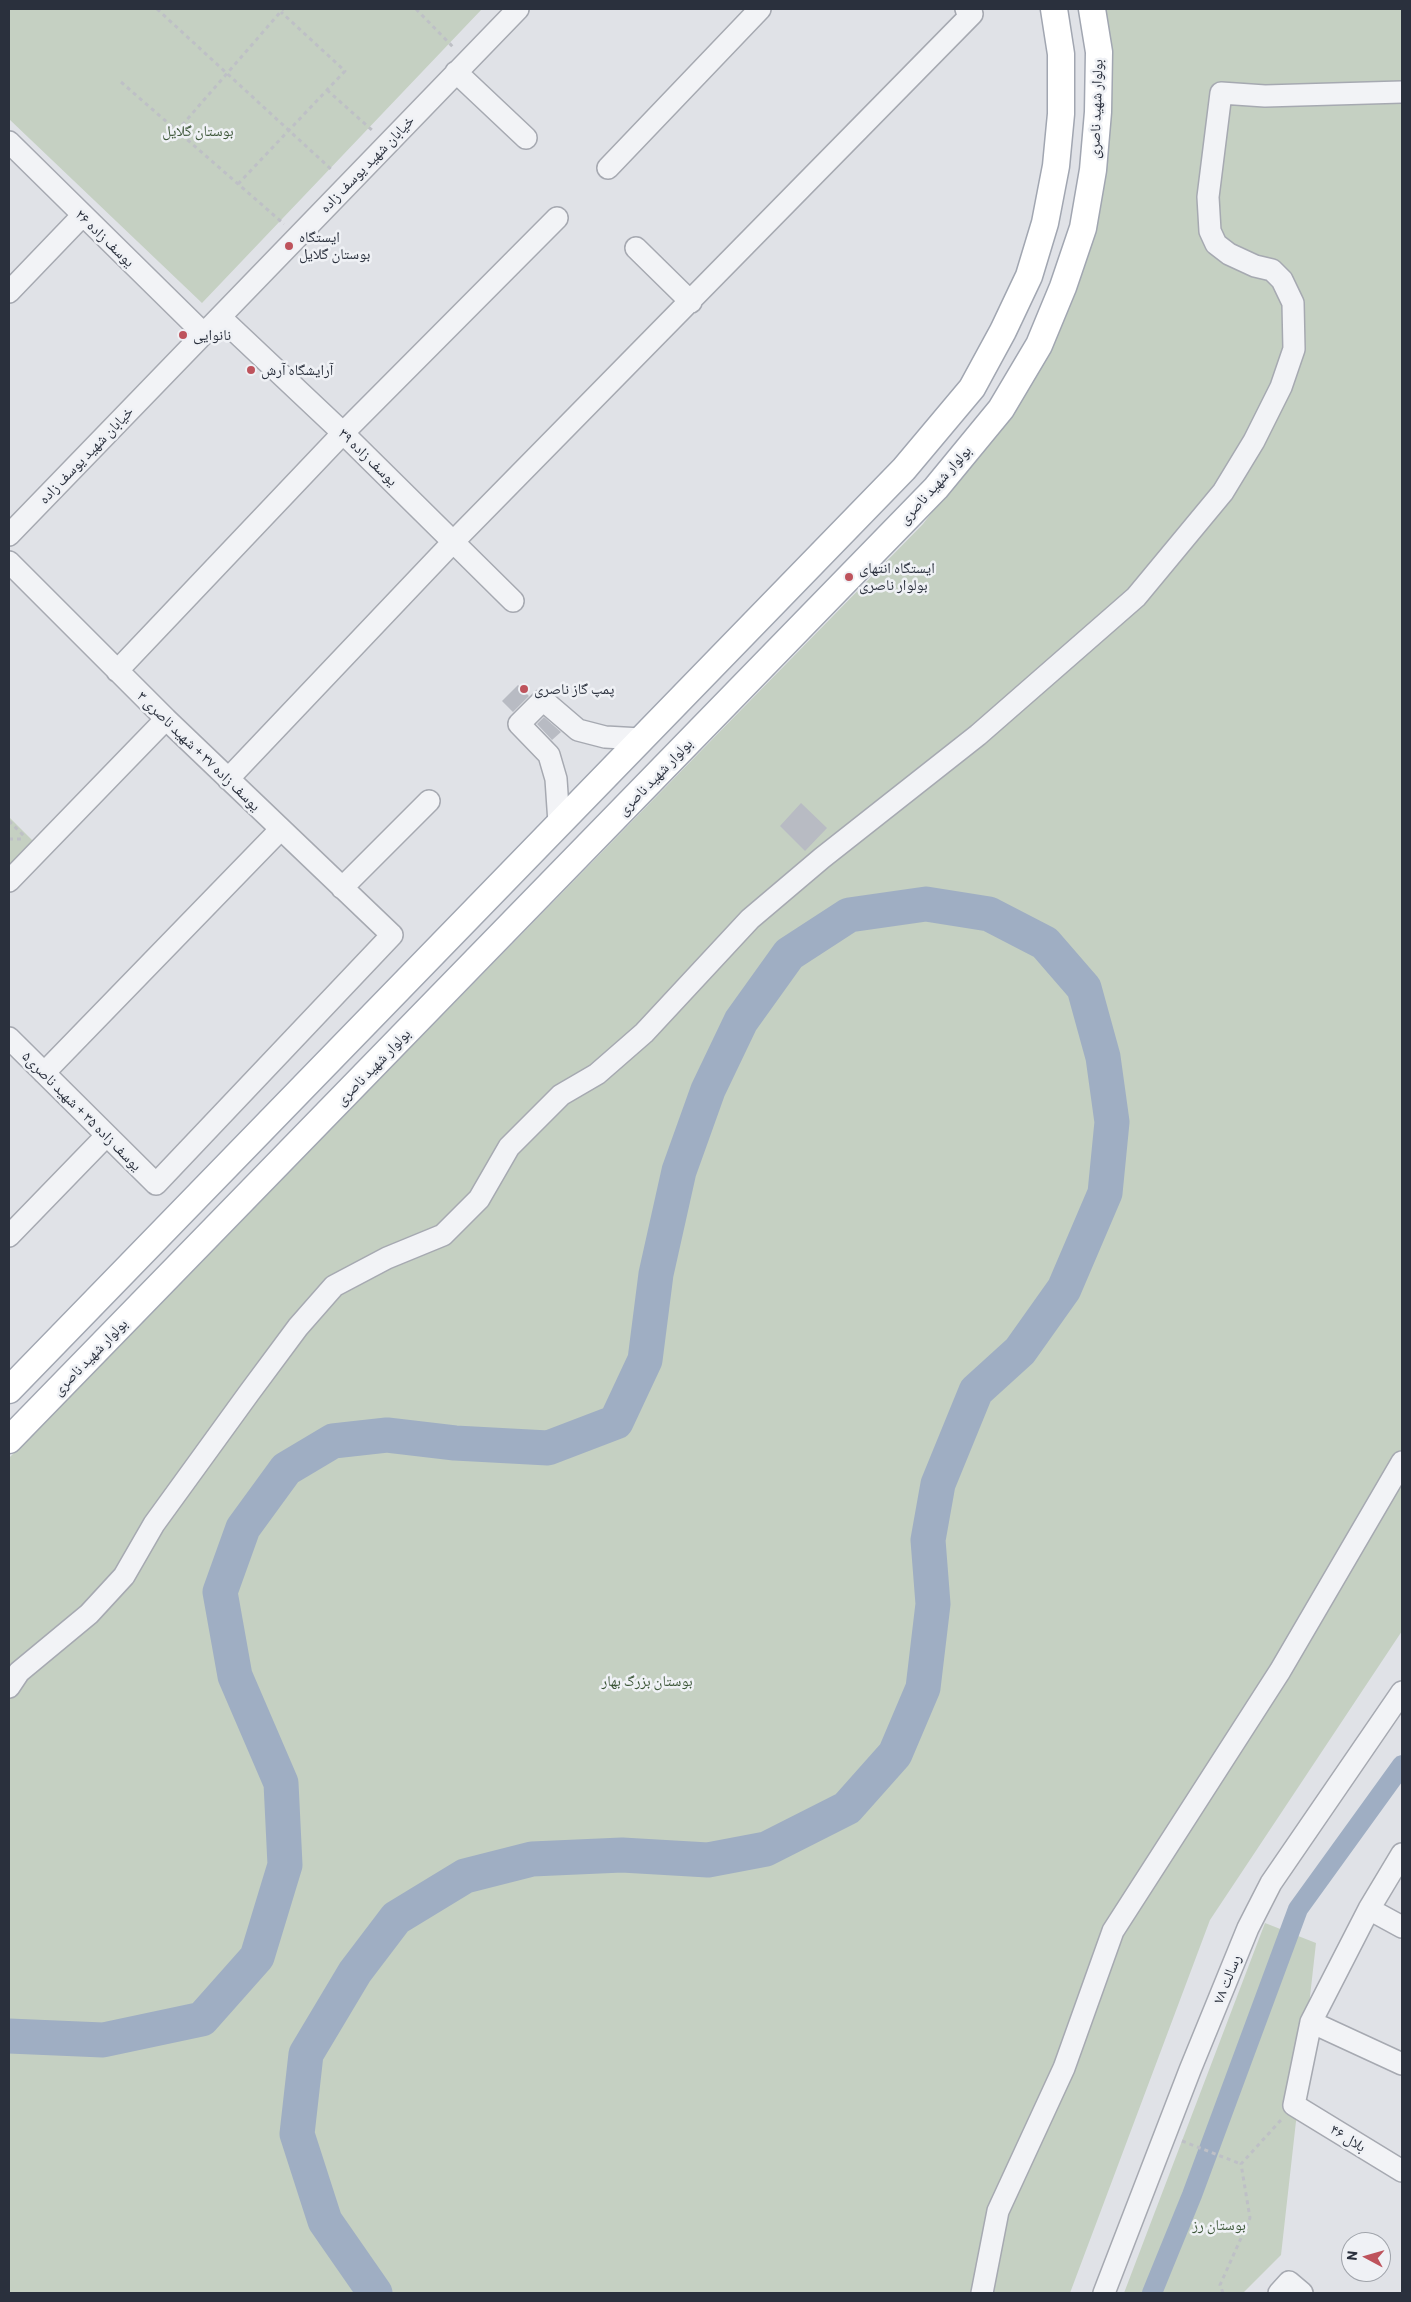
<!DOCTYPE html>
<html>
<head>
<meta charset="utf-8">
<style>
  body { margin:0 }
  #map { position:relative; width:1411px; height:2302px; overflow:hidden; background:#e0e2e7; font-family:Barlow,sans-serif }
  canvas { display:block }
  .frame { position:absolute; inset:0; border:10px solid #2a303d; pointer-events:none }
  .north { position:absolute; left:1341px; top:2232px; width:50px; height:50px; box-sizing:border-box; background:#eff1f5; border:1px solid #a0a4ab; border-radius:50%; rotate:276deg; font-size:14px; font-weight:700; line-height:20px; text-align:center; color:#2a303d }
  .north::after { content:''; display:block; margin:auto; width:18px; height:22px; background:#be535c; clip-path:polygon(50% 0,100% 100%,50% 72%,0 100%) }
</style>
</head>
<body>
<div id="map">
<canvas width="1411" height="2302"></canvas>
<div class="frame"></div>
<div class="north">N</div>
</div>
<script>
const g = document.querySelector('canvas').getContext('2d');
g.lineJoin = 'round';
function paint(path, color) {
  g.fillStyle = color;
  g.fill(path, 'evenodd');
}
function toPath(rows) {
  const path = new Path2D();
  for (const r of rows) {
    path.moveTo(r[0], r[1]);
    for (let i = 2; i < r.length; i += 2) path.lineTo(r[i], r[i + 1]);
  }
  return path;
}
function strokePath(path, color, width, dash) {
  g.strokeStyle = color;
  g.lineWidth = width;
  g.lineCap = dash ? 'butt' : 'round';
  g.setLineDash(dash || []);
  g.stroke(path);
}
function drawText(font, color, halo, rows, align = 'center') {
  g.font = font + ' Barlow,"Noto Naskh Arabic",sans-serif';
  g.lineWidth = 5;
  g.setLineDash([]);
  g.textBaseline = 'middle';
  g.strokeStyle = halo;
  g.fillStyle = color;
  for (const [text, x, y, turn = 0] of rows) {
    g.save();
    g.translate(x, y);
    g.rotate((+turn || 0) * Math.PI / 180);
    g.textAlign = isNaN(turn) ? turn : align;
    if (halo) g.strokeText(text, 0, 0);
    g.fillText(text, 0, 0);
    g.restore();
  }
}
paint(toPath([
  [9,9,482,9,202,303,9,119],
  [1097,9,1402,9,1402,1631,1210,1920,1070,2293,9,2293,9,1458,923,524,1011,408,1067,305],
  [9,817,33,841,9,866],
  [1265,1923,1316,1943,1281,2255,1243,2293,1124,2293]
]), '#c5d0c2');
strokePath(toPath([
  [1152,2293,1192,2195,1298,1909,1402,1765]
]), '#9faec3', 20);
strokePath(toPath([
  [9,2036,103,2040,202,2019,257,1957,285,1865,281,1783,235,1676,220,1592,243,1528,286,1469,333,1441,387,1435,455,1443,548,1448,616,1422,645,1360,656,1274,679,1171,708,1090,741,1021,789,954,849,915,926,904,989,914,1045,943,1084,988,1103,1057,1112,1122,1105,1193,1064,1289,1020,1351,976,1391,938,1484,928,1540,933,1604,923,1688,895,1754,847,1808,766,1849,708,1860,622,1855,532,1859,465,1876,396,1918,355,1972,306,2054,297,2134,325,2221,375,2293]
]), '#9faec3', 35);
paint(toPath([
  [518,685,529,696,513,712,502,701],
  [544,717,561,732,552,740,537,724],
  [801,803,827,828,805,851,780,826]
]), '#b8bbc3');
const minor = toPath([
  [456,72,526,138],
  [9,142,204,334],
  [608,168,760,9],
  [636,248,691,302],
  [9,292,82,216],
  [220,317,343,433,513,601],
  [9,535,518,9],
  [9,562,166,719,392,935,156,1184,9,1038],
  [117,671,343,433,557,218],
  [228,779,454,541,972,14,966,9],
  [559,823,556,779,549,755,519,724,543,700,578,730,605,737,641,739],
  [9,881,166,719],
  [342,888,429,801],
  [44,1073,280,830],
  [9,1236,106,1136],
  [9,1687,19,1672,89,1614,124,1576,154,1524,249,1393,298,1327,334,1286,387,1258,443,1235,479,1199,509,1147,561,1095,597,1074,644,1033,750,919,822,858,978,735,1136,597,1223,492,1254,441,1281,387,1294,349,1293,303,1282,280,1272,270,1255,266,1229,254,1216,244,1210,231,1208,197,1221,93,1265,96,1402,92],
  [1402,1854,1369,1909,1311,2022,1294,2105,1402,2171],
  [1369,1909,1402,1927],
  [1311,2022,1402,2064],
  [982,2293,998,2211,1064,2068,1113,1931,1280,1671,1402,1462],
  [1104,2293,1190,2070,1248,1928,1271,1883,1402,1692],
  [1279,2293,1289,2282,1302,2293]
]);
const major = toPath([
  [9,1390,904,469,972,388,1003,331,1029,276,1045,223,1056,166,1061,114,1061,54,1054,9],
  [9,1440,936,488,1001,409,1039,345,1063,287,1083,228,1093,170,1098,112,1099,52,1092,9]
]);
strokePath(minor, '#a6a9b1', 24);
strokePath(major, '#a1a6b1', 29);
strokePath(toPath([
  [157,9,332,170],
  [416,9,454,48],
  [121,82,284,224],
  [327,90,373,131],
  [177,131,283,9],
  [238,184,345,71,281,12],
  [9,821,26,838],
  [9,839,21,839],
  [1182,2141,1241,2164],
  [1223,2293,1220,2285,1250,2218,1241,2164,1281,2120]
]), '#bec0c6', 3, [4, 4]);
strokePath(minor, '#f2f3f6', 21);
strokePath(major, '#fff', 26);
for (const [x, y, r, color] of [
  [289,246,5,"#be535c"],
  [183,335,5,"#be535c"],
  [251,370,5,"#be535c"],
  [849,577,5,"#be535c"],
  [524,689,5,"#be535c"]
]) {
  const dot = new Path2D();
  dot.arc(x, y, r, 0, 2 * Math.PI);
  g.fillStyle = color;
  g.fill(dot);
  strokePath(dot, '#eff1f5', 2);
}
drawText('15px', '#2a303d', '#eff1f5', [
  ["بولوار شهید ناصری",1096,109,-88],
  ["خیابان شهید یوسف زاده",367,164,-46],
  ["یوسف زاده ۲۶",105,238,44],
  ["خیابان شهید یوسف زاده",86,455,-46],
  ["یوسف زاده ۳۹",368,457,44],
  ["بولوار شهید ناصری",935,485,-48],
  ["یوسف زاده ۳۷ + شهید ناصری ۳",199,751,44],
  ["بولوار شهید ناصری",655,777,-46],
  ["بولوار شهید ناصری",373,1067,-46],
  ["یوسف زاده ۳۵ + شهید ناصری۵",82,1111,45],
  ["بولوار شهید ناصری",90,1357,-46],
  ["رسالت ۷۸",1227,1979,-68],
  ["بلال ۴۶",1348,2138,32]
]);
drawText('15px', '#3d5739', '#eff1f5', [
  ["بوستان گلایل",198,131],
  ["بوستان بزرگ بهار",647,1681],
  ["بوستان رز",1219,2225]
]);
drawText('15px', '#2a303d', '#eff1f5', [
  ["ایستگاه",299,237],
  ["بوستان گلایل",299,254],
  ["نانوایی",193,335],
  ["آرایشگاه آرش",261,370],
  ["ایستگاه انتهای",859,568],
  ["بولوار ناصری",859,585],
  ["پمپ گاز ناصری",534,689]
], 'left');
</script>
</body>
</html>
